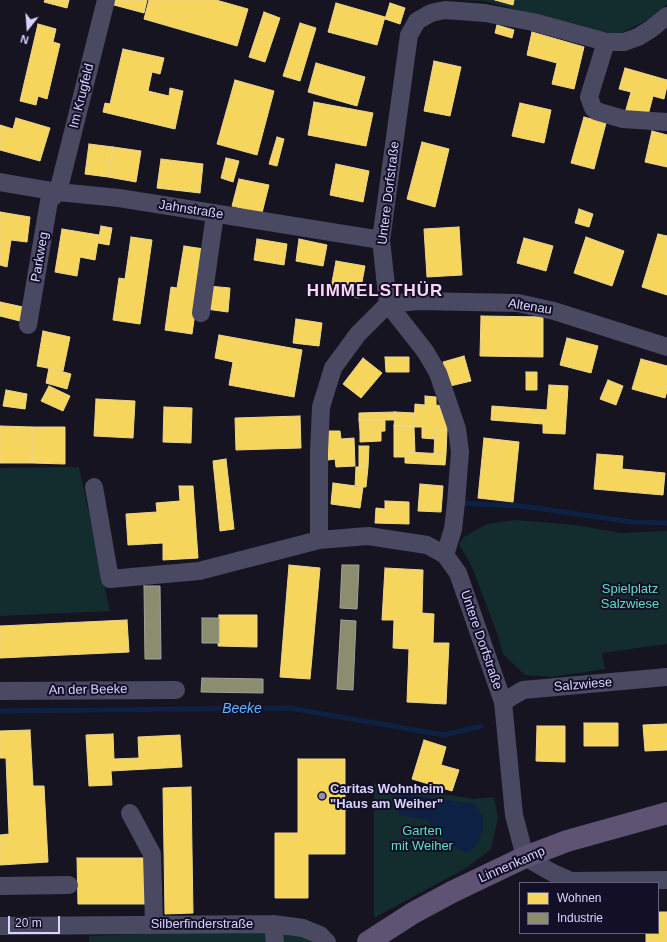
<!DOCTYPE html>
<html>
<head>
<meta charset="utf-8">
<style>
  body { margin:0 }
  #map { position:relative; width:667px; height:942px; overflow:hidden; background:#161421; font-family:Arial,sans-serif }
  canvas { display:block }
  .legend { position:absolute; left:519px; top:882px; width:140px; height:52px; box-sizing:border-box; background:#130f26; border:1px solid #625e7d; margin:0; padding:5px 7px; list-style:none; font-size:12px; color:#d9d4ff }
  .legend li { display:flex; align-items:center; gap:8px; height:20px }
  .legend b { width:20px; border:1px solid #625e7d }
  .north { position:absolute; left:8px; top:8px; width:40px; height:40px; -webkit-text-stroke:3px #130f26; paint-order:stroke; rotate:197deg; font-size:11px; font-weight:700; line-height:16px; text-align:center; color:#d9d4ff }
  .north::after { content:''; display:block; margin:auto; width:14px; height:18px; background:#d9d4ff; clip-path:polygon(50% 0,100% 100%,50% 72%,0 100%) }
  .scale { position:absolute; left:8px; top:916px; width:52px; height:18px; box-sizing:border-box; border:2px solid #d9d4ff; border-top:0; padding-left:5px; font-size:12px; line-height:14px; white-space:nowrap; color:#d9d4ff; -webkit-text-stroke:3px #130f26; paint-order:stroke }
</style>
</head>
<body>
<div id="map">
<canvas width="667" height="942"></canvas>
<ul class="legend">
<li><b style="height:11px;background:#f6d55c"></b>Wohnen</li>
<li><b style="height:11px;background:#8c8c6e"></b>Industrie</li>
</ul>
<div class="north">N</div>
<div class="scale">20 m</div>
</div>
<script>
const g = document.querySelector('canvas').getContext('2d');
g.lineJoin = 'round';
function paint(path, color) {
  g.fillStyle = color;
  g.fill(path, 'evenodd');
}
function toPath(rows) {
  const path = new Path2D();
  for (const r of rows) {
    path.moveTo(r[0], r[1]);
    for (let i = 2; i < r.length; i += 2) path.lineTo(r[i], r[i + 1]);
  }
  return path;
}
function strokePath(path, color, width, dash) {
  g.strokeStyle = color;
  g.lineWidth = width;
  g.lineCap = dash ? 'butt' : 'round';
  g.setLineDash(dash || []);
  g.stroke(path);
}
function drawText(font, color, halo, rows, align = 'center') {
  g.font = font + ' Arial,sans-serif';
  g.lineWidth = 4;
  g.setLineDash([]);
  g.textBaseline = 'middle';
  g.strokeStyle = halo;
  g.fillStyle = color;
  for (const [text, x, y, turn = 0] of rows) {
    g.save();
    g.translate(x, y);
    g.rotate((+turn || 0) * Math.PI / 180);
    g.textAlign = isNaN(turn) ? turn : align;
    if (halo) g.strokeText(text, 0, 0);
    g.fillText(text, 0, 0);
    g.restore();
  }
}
paint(toPath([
  [459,0,667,0,667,4,652,18,615,36,485,1],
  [79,467,110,611,0,616,0,468],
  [514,520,576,525,620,533,667,531,667,644,602,653,605,669,552,677,525,675,503,654,498,636,472,567,459,544,464,537,487,524],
  [374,783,474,799,494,797,498,818,491,849,468,867,374,918],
  [250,930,306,936,314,942,89,942,89,936]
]), '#132c2d');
paint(toPath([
  [396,793,475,804,483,817,483,829,478,843,467,853,453,847,435,832,427,820,399,815]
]), '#0d2144');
const homes = toPath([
  [45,0,69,0,67,8,44,2,45,0],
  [115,0,147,0,144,13,114,5,115,0],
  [149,0,216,0,248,9,237,46,144,19,149,0],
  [495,0,514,0,513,5,495,0],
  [336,3,385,17,377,45,328,32,336,3],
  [390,3,405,8,400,24,385,19,390,3],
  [264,12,280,18,265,62,249,57,264,12],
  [300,23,316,28,300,81,283,76,300,23],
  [38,24,56,29,53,42,60,44,47,99,38,96,36,105,20,101,38,24],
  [497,25,514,30,512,38,495,33,497,25],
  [532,32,584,47,574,89,552,84,557,63,527,55,532,32],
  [123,49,164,58,160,74,152,72,148,91,169,96,170,88,183,91,175,129,103,112,105,103,110,104,123,49],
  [434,61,461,67,450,116,424,111,434,61],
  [316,63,365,77,357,106,308,92,316,63],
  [625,68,667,80,667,86,664,99,653,96,647,119,625,113,631,92,619,89,625,68],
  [235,80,274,91,257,155,217,144,235,80],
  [314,102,373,113,366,146,308,135,314,102],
  [520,103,551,110,544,143,512,136,520,103],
  [584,117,606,123,594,169,571,163,584,117],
  [16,118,50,128,40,161,0,150,0,125,13,129,16,118],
  [652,131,667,135,667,167,645,162,652,131],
  [277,137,284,139,277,166,269,164,277,137],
  [422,142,449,149,435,207,407,199,422,142],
  [89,144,113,147,108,177,85,174,89,144],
  [113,147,141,151,136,182,108,177,113,147],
  [226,158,239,161,233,182,221,178,226,158],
  [161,159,203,164,200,193,157,188,161,159],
  [336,164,369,171,363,202,330,195,336,164],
  [239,179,269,185,262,213,232,206,239,179],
  [579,209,593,214,589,227,575,223,579,209],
  [0,212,30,217,27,242,11,240,7,267,0,265,0,212],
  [101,226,112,228,109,245,98,243,101,226],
  [459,227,462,275,427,277,424,229,459,227],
  [62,229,99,235,95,260,80,257,77,276,55,272,62,229],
  [658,234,667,236,667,295,642,287,658,234],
  [131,237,152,240,140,324,113,320,119,278,125,279,131,237],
  [586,237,624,251,612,286,574,273,586,237],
  [524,238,553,246,546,271,517,263,524,238],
  [257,239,287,244,284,265,254,260,257,239],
  [299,239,327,245,323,266,296,261,299,239],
  [184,246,204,249,192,334,165,330,171,287,177,288,184,246],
  [336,261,365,266,359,298,330,293,336,261],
  [208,286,230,288,228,312,206,309,208,286],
  [0,302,23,307,20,321,0,316,0,302],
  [481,316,543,317,543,357,480,356,481,316],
  [296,319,322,323,319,346,293,343,296,319],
  [43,331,70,337,63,371,37,366,43,331],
  [219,335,302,350,294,397,229,385,233,362,215,358,219,335],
  [567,338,598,346,591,373,560,365,567,338],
  [464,356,471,381,450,386,443,362,464,356],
  [385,357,409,357,409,372,386,372,385,357],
  [363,358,382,373,361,398,343,384,363,358],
  [641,359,667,366,667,391,665,398,632,389,641,359],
  [49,368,71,374,67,389,46,383,49,368],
  [526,372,537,372,537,390,526,390,526,372],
  [608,380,623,386,616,405,600,399,608,380],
  [549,385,568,386,565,434,543,433,543,424,491,420,492,406,547,410,549,385],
  [49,386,70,396,63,411,41,401,49,386],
  [6,390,27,394,25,409,3,406,6,390],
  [425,396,436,397,436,405,443,406,448,413,447,430,435,429,435,439,422,438,422,427,414,427,415,404,425,405,425,396],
  [96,399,135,401,133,438,94,436,96,399],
  [164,407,192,408,191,443,163,442,164,407],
  [395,412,395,420,359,420,359,413,395,412],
  [395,412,415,413,414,427,394,426,395,412],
  [300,416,301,448,236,450,235,418,300,416],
  [359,420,385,420,385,431,360,432,359,420],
  [0,426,32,427,32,463,0,463,0,426],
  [394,426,414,427,415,453,405,452,405,457,394,457,394,426],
  [32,427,65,427,65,464,32,463,32,427],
  [435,429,447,430,446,454,434,454,435,429],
  [326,431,340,431,341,439,354,438,355,466,336,467,335,459,328,460,326,431],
  [381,431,381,441,360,442,360,432,381,431],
  [484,438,519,442,513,502,478,498,484,438],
  [359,446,369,446,368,467,359,467,359,446],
  [405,452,446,454,445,465,405,463,405,452],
  [597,454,623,456,622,469,665,473,663,495,594,489,597,454],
  [226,459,234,529,220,531,213,461,226,459],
  [356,467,368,467,366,487,355,487,356,467],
  [333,483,363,487,360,508,331,504,333,483],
  [420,484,443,486,441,512,418,511,420,484],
  [179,486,193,486,198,558,163,560,163,543,128,545,126,514,157,512,156,503,180,501,179,486],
  [385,501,409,502,409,524,375,523,376,508,385,509,385,501],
  [289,565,320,568,310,679,280,677,289,565],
  [385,568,423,570,422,613,434,614,433,643,449,643,446,704,407,702,409,649,393,648,394,620,382,620,385,568],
  [219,615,257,615,257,647,218,646,219,615],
  [127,620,129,652,0,658,0,626,127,620],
  [584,723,618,723,618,746,584,746,584,723],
  [667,724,667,750,645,751,643,725,667,724],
  [537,726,565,726,565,762,536,761,537,726],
  [30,730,33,786,44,786,48,862,0,865,0,835,9,834,6,758,0,758,0,731,30,730],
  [113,734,114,759,139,758,138,737,180,735,182,767,111,771,112,785,89,786,86,735,113,734],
  [424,740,446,747,441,765,459,770,452,791,412,779,424,740],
  [298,759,345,759,345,854,308,854,308,898,275,898,275,833,298,833,298,759],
  [191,787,193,913,165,914,163,788,191,787],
  [77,858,145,858,145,904,78,904,77,858],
  [658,912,667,912,667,942,646,942,646,933,658,933,658,912]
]);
paint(homes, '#f6d55c');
strokePath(homes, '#edd58d', 1);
const industry = toPath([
  [342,565,359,565,357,609,340,608,342,565],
  [144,586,160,586,161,659,145,659,144,586],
  [202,618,219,618,219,643,202,643,202,618],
  [341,620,356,621,353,690,337,689,341,620],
  [202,678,263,679,263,693,201,692,202,678]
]);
paint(industry, '#8c8c6e');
strokePath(industry, '#a3a29a', 1);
strokePath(toPath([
  [459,503,522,506,632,522,667,523],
  [0,711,289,708,444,735,481,726]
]), '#0d2144', 5);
strokePath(toPath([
  [667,16,651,29,638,37,624,42,606,42,533,22,485,13,445,10,431,13,417,21,409,35,381,240,388,304,358,334,333,368,321,407,319,452,319,540,368,536,427,545,445,555,458,573,503,702,514,815,525,857,553,873,571,881,667,880],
  [606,42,589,97,593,108,596,111,623,119,667,122],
  [0,182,58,192,119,198,381,240],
  [388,304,418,301,518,303,554,311,667,347],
  [388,304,425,351,438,373,457,429,460,452,456,503,453,529,445,555],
  [201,313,215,214],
  [28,325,49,201,58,192,106,0],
  [94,487,110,579,199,571,319,540],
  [0,691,176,690],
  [503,702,523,690,667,677],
  [130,813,152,854,154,924],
  [0,886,69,885],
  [273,924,275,942],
  [0,926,273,924,303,928,320,935,327,942]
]), '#4a4962', 18);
strokePath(toPath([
  [368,942,413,913,452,892,525,857,567,841,667,813]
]), '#5e5373', 22);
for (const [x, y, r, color] of [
  [322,796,4,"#9591b1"]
]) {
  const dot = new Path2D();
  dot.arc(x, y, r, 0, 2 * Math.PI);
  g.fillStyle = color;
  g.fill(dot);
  strokePath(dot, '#130f26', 1.5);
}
drawText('13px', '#d9d4ff', '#130f26', [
  ["Im Krugfeld",82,96,-76],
  ["Untere Dorfstraße",389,193,-83],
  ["Jahnstraße",191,210,9],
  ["Parkweg",40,257,-80],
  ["Altenau",530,307,9],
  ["Untere Dorfstraße",481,640,71],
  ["Salzwiese",583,685,-5],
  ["An der Beeke",88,690,-1],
  ["Linnenkamp",512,865,-24],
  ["Silberfinderstraße",202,924]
]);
drawText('13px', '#5fe0c0', '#130f26', [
  ["Spielplatz",630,589],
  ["Salzwiese",630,604],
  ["Garten",422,831],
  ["mit Weiher",422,846]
]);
drawText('bold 13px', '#d9d4ff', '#130f26', [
  ["Caritas Wohnheim",330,789],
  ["\"Haus am Weiher\"",330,804]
], 'left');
drawText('italic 14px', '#62b6ff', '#130f26', [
  ["Beeke",242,709]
]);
g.letterSpacing = '1px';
drawText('bold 17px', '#ffd6f0', '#130f26', [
  ["HIMMELSTHÜR",375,291]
]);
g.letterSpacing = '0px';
</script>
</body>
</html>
